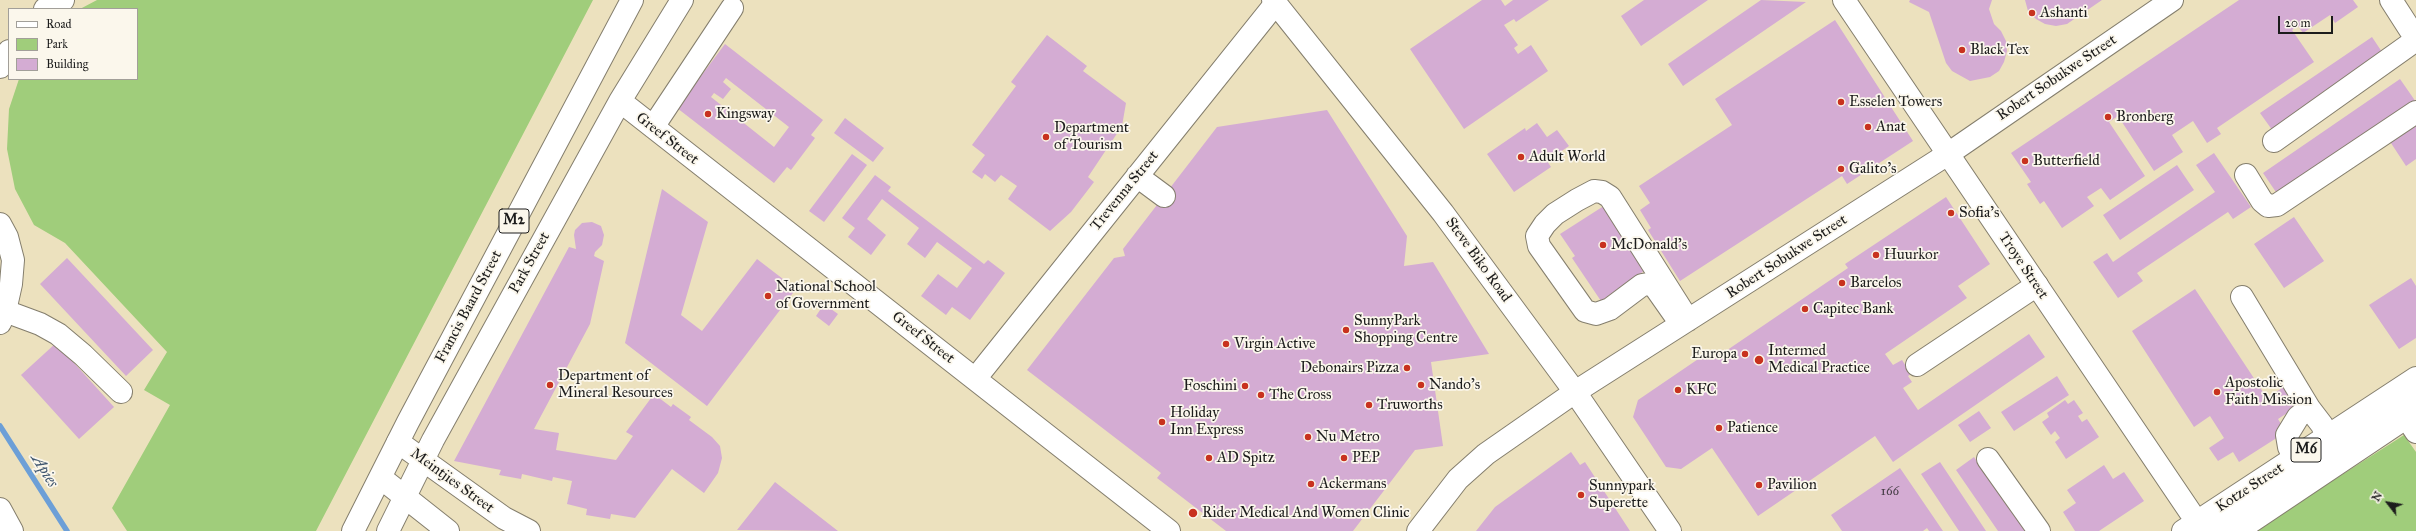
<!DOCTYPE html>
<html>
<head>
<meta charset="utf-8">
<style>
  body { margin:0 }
  #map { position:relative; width:2416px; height:531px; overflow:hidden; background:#ece1be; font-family:"IM FELL Great Primer",serif }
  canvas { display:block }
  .legend { position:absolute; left:8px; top:8px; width:130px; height:72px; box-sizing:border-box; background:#fbf7ec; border:1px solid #a29f99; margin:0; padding:5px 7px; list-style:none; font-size:12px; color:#1c1c1c }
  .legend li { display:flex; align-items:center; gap:8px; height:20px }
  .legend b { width:20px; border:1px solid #a29f99 }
  .north { position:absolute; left:2368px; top:483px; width:40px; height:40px; -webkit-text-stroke:3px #fbf7ec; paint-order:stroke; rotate:301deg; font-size:11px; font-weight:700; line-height:16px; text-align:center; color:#1c1c1c }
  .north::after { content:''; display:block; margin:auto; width:14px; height:18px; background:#1c1c1c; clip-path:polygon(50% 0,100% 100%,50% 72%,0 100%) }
  .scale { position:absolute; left:2278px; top:16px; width:55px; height:18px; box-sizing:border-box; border:2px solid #1c1c1c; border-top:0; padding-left:5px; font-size:12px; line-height:14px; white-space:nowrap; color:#1c1c1c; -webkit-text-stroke:3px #fbf7ec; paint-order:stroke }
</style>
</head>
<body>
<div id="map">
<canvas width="2416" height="531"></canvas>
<ul class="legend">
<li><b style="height:5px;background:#fff"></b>Road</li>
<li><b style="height:11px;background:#a0cd7b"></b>Park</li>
<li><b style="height:11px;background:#d4acd3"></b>Building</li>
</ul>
<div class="north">N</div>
<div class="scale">20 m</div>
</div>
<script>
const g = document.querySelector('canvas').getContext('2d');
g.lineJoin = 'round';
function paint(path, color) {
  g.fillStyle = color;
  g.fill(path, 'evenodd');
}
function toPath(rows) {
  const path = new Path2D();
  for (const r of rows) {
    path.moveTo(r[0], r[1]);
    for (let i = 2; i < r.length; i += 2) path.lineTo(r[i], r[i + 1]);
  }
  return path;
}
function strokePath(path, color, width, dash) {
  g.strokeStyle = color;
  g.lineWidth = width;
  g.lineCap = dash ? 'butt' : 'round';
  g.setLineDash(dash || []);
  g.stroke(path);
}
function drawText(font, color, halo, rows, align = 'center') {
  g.font = font + ' "IM FELL Great Primer",serif';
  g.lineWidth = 3.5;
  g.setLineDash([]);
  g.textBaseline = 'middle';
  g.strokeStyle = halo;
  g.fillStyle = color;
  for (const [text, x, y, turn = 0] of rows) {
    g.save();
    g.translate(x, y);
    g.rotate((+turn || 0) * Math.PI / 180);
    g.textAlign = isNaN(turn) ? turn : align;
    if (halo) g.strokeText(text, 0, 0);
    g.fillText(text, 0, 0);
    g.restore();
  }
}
paint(toPath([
  [97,0,593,0,316,531,127,531,112,508,170,405,144,390,167,352,65,243,34,225,15,189,7,149,9,109,19,79,137,79,137,9,80,9],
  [2404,435,2416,452,2416,531,2254,531]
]), '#a0cd7b');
strokePath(toPath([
  [0,426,67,531]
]), '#6c9fd7', 5.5);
paint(toPath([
  [1482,0,1501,0,1505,6,1513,0,1549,0,1516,22,1514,19,1504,25,1518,45,1514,48,1518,54,1531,45,1548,71,1464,129,1410,49],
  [1644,0,1708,0,1641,46,1621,16],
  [1761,0,1806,2,1683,86,1668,64],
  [1910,0,1992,0,1989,9,1994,24,2001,31,2006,41,2007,51,2004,62,1999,71,1990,77,1970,81,1952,71,1946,63,1929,12,1909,2],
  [2025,0,2102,0,2067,24,2056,26,2045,24,2036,19,2028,11],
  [2239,0,2353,0,2358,7,2335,23,2330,15,2303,33,2298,26,2292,30,2314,62,2217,128,2221,134,2207,143,2193,121,2172,135,2183,152,2154,171,2118,116,2109,122,2145,176,2110,200,2101,188,2087,197,2094,206,2062,228,2044,201,2040,204,2027,184,2031,182,2011,153],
  [1835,20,1913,141,1847,184,1842,176,1680,281,1648,230,1651,228,1640,210,1650,203,1639,186,1732,125,1715,99],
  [1047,35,1087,66,1083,71,1126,103,1122,126,1088,177,1094,182,1071,212,1050,231,1008,199,1017,186,1001,175,995,182,985,174,982,179,972,172,985,155,972,145,1016,86,1011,82],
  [2372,37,2386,58,2275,134,2260,113],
  [725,44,823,120,811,135,815,138,791,170,787,167,774,183,677,108],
  [726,78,789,127,774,147,711,97,714,93,723,99,731,89,723,82],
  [2400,79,2416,102,2280,198,2263,173],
  [1327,110,1407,236,1404,266,1433,262,1489,354,1431,362,1443,446,1415,450,1353,531,1226,531,1157,478,1161,473,1027,370,1114,258,1125,256,1123,249,1217,127],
  [845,118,884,148,873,162,834,133],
  [2416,122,2416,159,2406,166,2389,140],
  [1537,123,1547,137,1557,130,1569,146,1547,161,1551,167,1514,192,1487,154,1525,128,1526,131],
  [2214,153,2251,207,2233,219,2228,212,2137,273,2143,281,2118,298,2093,262,2107,253,2113,262,2215,192,2196,165],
  [852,154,867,165,824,222,809,211],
  [2177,165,2194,190,2120,240,2103,215],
  [875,175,891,187,888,191,984,264,988,260,1005,273,970,320,952,307,946,315,921,296,938,274,957,288,972,268,937,242,925,258,907,244,919,228,882,199,867,219,886,235,871,255,848,237,855,228,842,218],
  [662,189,708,222,681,315,702,331,757,259,796,289,707,406,625,343],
  [1946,197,1990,264,1958,286,1967,298,1885,354,1893,365,1902,360,1911,374,1908,376,1912,382,1903,388,1918,410,2029,334,2045,357,1893,462,1875,436,1758,516,1712,448,1681,469,1666,467,1633,417,1638,400,1710,351,1714,359,1848,268,1845,264],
  [1610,202,1651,266,1601,301,1572,258,1575,256,1560,234],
  [2294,217,2324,261,2284,288,2254,244],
  [592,222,601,226,604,235,602,245,595,252,594,256,604,261,590,324,534,429,559,433,556,450,616,460,633,436,626,432,654,394,671,407,673,404,691,417,689,420,712,437,720,446,722,458,718,473,704,493,672,469,635,518,611,514,610,519,586,515,587,509,567,504,572,481,553,477,552,481,522,474,521,479,499,475,501,470,454,461,569,247,576,249,574,235,575,230,582,223],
  [67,258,153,350,126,376,40,284],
  [2411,278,2416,286,2416,338,2399,349,2369,305],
  [2195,289,2267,398,2285,386,2298,406,2278,419,2286,432,2239,462,2233,452,2218,461,2209,448,2224,438,2210,416,2194,427,2132,331],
  [824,304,838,314,829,326,816,316],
  [56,343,114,407,79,439,21,375],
  [2057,376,2069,395,2014,431,2001,412],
  [2065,400,2068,404,2074,400,2083,413,2078,416,2082,422,2087,419,2099,437,2066,459,2055,442,2060,438,2055,431,2051,435,2042,422,2049,417,2047,413],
  [1979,411,1991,428,1970,442,1958,425],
  [1571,452,1580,465,1585,462,1630,531,1476,531,1495,507],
  [1974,457,2026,531,1998,531,1956,470],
  [1940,462,1986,531,1959,531,1921,474],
  [2104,465,2113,479,2124,472,2144,501,2099,531,2075,531,2063,512,2076,503,2067,490],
  [1900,468,1943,531,1929,531,1927,528,1923,531,1842,531,1831,515],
  [775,482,838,531,737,530]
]), '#d4acd3');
const minor = toPath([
  [2391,0,2416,39],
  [620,101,1169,531],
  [653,127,732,8],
  [2274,141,2416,40],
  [2246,175,2262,201,2268,206,2277,205,2416,112],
  [1137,176,1164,196],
  [2242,297,2309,408,2322,425,2327,437],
  [5,311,40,324,58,334,83,355,121,392],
  [1681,324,1655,287,1648,284,1642,285,1610,309,1596,314,1585,311,1539,246,1537,236,1545,224,1555,214,1577,200,1594,191,1602,192,1610,197,1688,320],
  [1917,365,2037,285],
  [975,379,1276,3],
  [2406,417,2416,432],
  [398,442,504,518,529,531],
  [2294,458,2289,447,2287,435,2298,417,2309,408],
  [1988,459,2039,531],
  [381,478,448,531],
  [388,531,433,440,620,101,682,0],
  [1418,531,1458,479,1486,454,1575,392,1948,154,2172,0],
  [2207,531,2416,392]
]);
const major = toPath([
  [1273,0,1443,213,1575,392,1670,531],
  [1844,0,2203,531],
  [45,9,63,0],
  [0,67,9,51],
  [0,224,7,237,13,260,11,284,5,311,0,323],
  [0,509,12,531],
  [353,531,408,422,632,0],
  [2183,531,2416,378],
  [2237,531,2416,411]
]);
strokePath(minor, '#847e6d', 24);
strokePath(major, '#847e6d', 24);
strokePath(minor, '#fff', 22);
strokePath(major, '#fff', 22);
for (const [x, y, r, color] of [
  [2032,13,4,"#c8321e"],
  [1962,50,4,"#c8321e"],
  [1841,102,4,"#c8321e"],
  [708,114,4,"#c8321e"],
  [2108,117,4,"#c8321e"],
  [1868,127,4,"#c8321e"],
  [1046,137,4,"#c8321e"],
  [1521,157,4,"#c8321e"],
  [2025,161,4,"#c8321e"],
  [1841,169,4,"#c8321e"],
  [1951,213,4,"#c8321e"],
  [1603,245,4,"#c8321e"],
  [1876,255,4,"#c8321e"],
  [1842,283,4,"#c8321e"],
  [768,296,4,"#c8321e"],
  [1805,309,4,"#c8321e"],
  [1346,330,4,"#c8321e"],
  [1226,344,4,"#c8321e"],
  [1745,354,4,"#c8321e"],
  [1759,360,5,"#c8321e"],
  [1407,368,4,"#c8321e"],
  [550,385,4,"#c8321e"],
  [1421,385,4,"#c8321e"],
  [1245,386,4,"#c8321e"],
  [1678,390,4,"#c8321e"],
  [2217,392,4,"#c8321e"],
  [1261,395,4,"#c8321e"],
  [1369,405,4,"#c8321e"],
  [1162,422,4,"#c8321e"],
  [1719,428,4,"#c8321e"],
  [1308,437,4,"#c8321e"],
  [1209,458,4,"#c8321e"],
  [1344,458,4,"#c8321e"],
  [1311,484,4,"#c8321e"],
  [1759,485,4,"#c8321e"],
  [1581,495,4,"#c8321e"],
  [1193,513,5,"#c8321e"]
]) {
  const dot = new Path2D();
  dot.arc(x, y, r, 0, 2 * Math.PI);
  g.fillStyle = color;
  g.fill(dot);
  strokePath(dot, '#fbf7ec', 1.5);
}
drawText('13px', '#4a404a', null, [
  ["166",1890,492]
]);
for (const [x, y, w] of [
  [514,221,30],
  [2306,450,30]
]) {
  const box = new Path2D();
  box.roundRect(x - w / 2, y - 12, w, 24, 3);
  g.fillStyle = '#fbf7ec';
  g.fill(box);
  strokePath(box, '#1c1c1c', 1);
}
drawText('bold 14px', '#1c1c1c', null, [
  ["M2",514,221],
  ["M6",2306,450]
]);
drawText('15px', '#1c1c1c', '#fbf7ec', [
  ["Ashanti",2040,13],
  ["Black Tex",1970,50],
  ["Esselen Towers",1849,102],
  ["Kingsway",716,114],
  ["Bronberg",2116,117],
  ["Anat",1876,127],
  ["Department",1054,128],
  ["of Tourism",1054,145],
  ["Adult World",1529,157],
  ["Butterfield",2033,161],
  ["Galito's",1849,169],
  ["Sofia's",1959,213],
  ["McDonald's",1611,245],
  ["Huurkor",1884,255],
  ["Barcelos",1850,283],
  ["National School",776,287],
  ["of Government",776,304],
  ["Capitec Bank",1813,309],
  ["SunnyPark",1354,321],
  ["Shopping Centre",1354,338],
  ["Virgin Active",1234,344],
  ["Intermed",1768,351],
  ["Medical Practice",1768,368],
  ["Europa",1737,354,"right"],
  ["Debonairs Pizza",1399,368,"right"],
  ["Department of",558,376],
  ["Mineral Resources",558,393],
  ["Apostolic",2225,383],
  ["Faith Mission",2225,400],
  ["Nando's",1429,385],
  ["Foschini",1237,386,"right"],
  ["KFC",1686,390],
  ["The Cross",1269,395],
  ["Truworths",1377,405],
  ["Holiday",1170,413],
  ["Inn Express",1170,430],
  ["Patience",1727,428],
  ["Nu Metro",1316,437],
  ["AD Spitz",1217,458],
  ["PEP",1352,458],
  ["Ackermans",1319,484],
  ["Pavilion",1767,485],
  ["Sunnypark",1589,486],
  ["Superette",1589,503],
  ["Rider Medical And Women Clinic",1202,513]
], 'left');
drawText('15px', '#1c1c1c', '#fbf7ec', [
  ["Robert Sobukwe Street",2057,78,-34],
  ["Greef Street",667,139,38],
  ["Trevenna Street",1125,191,-51],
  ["Robert Sobukwe Street",1787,257,-33],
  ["Steve Biko Road",1478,260,54],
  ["Park Street",530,263,-61],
  ["Troye Street",2023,266,56],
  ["Francis Baard Street",469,307,-62],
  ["Greef Street",923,338,38],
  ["Meintjies Street",452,481,36],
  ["Kotze Street",2250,488,-33]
]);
drawText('italic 16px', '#405770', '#fbf7ec', [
  ["Apies",44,471,58]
]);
</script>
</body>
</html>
